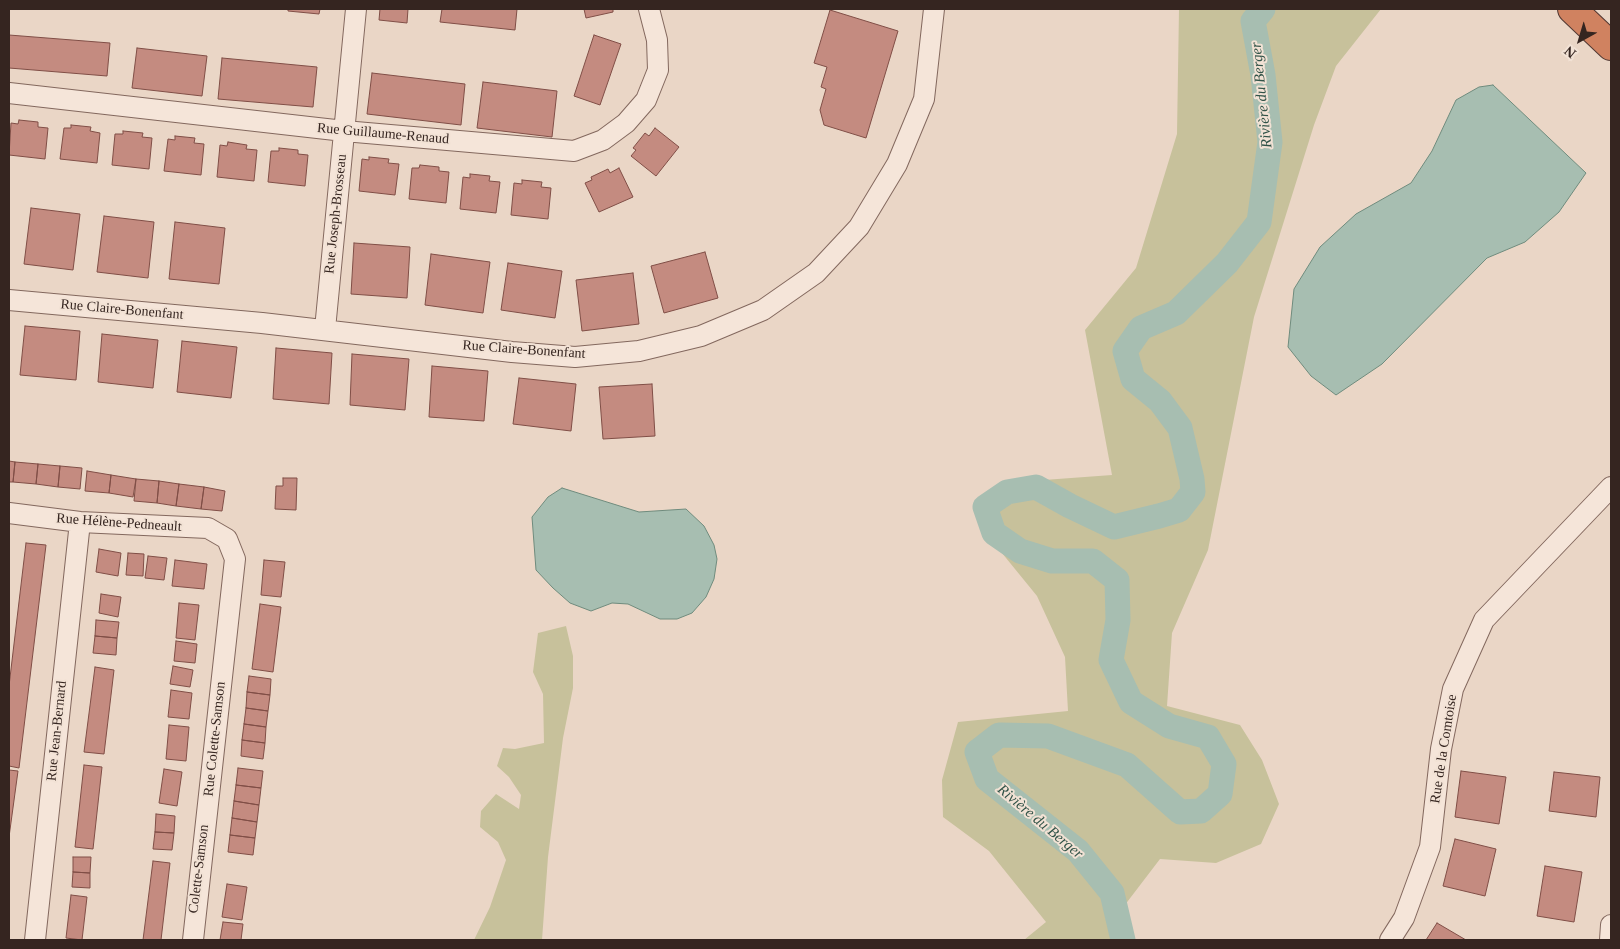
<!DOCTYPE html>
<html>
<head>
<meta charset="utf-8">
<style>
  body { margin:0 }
  #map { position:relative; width:1620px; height:949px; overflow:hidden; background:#ead6c6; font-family:Georgia,serif }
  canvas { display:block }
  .frame { position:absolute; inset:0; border:10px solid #352520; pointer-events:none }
  .north { position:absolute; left:1555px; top:15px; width:50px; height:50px; -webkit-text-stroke:4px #f2e2d5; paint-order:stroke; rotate:219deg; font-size:14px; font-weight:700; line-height:20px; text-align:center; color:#352520 }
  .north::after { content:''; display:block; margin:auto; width:18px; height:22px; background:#352520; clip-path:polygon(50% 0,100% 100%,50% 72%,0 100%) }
</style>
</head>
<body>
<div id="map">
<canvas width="1620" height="949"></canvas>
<div class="frame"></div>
<div class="north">N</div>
</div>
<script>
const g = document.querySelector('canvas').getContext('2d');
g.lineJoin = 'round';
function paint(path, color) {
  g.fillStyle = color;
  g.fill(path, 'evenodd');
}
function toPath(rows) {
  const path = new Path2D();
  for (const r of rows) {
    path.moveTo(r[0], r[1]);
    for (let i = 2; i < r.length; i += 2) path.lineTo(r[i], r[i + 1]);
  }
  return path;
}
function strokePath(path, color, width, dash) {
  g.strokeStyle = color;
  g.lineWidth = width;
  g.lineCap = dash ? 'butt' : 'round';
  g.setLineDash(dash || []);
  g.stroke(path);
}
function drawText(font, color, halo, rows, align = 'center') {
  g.font = font + ' Georgia,serif';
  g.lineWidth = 4;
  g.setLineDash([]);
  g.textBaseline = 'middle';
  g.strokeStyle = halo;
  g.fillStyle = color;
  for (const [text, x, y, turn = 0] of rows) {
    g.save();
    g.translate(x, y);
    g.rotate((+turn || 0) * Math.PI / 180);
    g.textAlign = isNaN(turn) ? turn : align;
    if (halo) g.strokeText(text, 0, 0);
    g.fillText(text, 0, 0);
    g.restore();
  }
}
paint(toPath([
  [1179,9,1381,9,1336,66,1314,125,1254,317,1208,550,1172,633,1167,706,1240,725,1262,760,1279,804,1261,844,1216,863,1160,859,1118,914,1112,940,1024,940,1046,922,989,851,943,817,942,780,958,722,1068,711,1065,657,1037,596,984,531,1003,483,1112,475,1085,330,1136,268,1177,134],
  [566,626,573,656,573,688,563,738,548,857,542,940,474,940,490,907,506,860,498,842,480,827,481,811,496,794,519,809,521,795,509,777,497,766,503,748,515,749,544,743,543,694,533,672,538,633]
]), '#c7c19b');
const water = toPath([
  [1493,85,1586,173,1559,212,1525,242,1487,258,1382,364,1336,395,1311,376,1288,347,1294,289,1320,247,1356,214,1411,183,1432,151,1456,100,1479,87,1493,85],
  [562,488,639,512,686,509,704,526,714,545,717,559,714,579,706,597,692,613,677,619,660,619,628,604,612,603,591,611,570,603,553,588,536,570,532,517,548,497,562,488]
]);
paint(water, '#a7beb1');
strokePath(water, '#6f8b7d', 1);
strokePath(toPath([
  [1123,940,1112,893,1078,851,987,779,977,752,999,735,1048,736,1127,765,1180,812,1201,811,1220,794,1224,764,1208,737,1169,726,1131,702,1111,660,1118,620,1117,580,1093,561,1052,561,1020,551,994,533,985,507,1007,492,1036,487,1070,506,1114,527,1159,516,1179,510,1193,492,1192,479,1180,428,1160,401,1133,379,1125,351,1141,328,1176,313,1227,263,1259,222,1270,142,1263,75,1253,21,1263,9]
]), '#a7beb1', 25);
const building = toPath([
  [288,9,320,9,319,14,288,11,288,9],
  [380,9,408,9,407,23,379,20,380,9],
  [442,9,517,9,515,30,440,22,442,9],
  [584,9,613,9,613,12,586,18,584,9],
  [830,10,898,31,866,138,824,125,820,110,826,89,821,87,827,67,814,63,830,10],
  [9,35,110,43,107,76,9,68,9,35],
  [594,35,621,44,600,105,574,96,594,35],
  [137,48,207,56,202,96,132,88,137,48],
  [222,58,317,67,313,107,218,99,222,58],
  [372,73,465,84,461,125,367,114,372,73],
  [483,82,557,91,552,137,477,128,483,82],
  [19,120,38,122,38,127,48,128,45,159,9,155,11,123,18,124,19,120],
  [71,125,91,127,90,131,100,133,97,163,60,159,64,128,71,128,71,125],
  [655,128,679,147,656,176,631,156,636,150,633,148,645,133,649,136,655,128],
  [123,131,143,133,142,137,152,138,149,169,112,165,115,134,123,134,123,131],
  [175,136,195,138,194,143,204,144,201,175,164,171,168,139,175,140,175,136],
  [228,142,247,145,246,149,257,150,254,181,217,177,220,145,227,146,228,142],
  [279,148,298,150,298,154,308,155,305,186,268,182,271,151,279,151,279,148],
  [369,157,389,159,388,163,399,164,395,195,359,191,362,159,369,160,369,157],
  [420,165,439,167,439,171,449,172,446,203,409,199,412,168,419,168,420,165],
  [619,168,633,197,599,212,585,183,592,180,591,177,608,169,610,173,619,168],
  [470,174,490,176,489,181,500,182,496,213,460,209,463,177,470,178,470,174],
  [522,180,542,182,541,187,551,188,548,219,511,215,514,183,522,184,522,180],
  [31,208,80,214,73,270,24,264,31,208],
  [104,216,154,222,148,278,97,272,104,216],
  [175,222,225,228,219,284,169,279,175,222],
  [354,243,410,247,407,298,351,294,354,243],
  [705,252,718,298,664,313,651,266,705,252],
  [431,254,490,262,483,313,425,305,431,254],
  [508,263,562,271,555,318,501,310,508,263],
  [633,273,639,324,582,331,576,280,633,273],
  [25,326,80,331,76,380,20,375,25,326],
  [102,334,158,340,153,388,98,382,102,334],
  [182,341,237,347,231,398,177,392,182,341],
  [276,348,332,353,329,404,273,399,276,348],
  [352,354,409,359,405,410,350,405,352,354],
  [432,366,488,371,484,421,429,417,432,366],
  [519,378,576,384,571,431,513,424,519,378],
  [652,384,655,436,603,439,599,387,652,384],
  [9,461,15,462,13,482,9,482,9,461],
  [15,462,38,464,36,484,13,482,15,462],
  [38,464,60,466,58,487,36,484,38,464],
  [60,466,82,468,80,489,58,487,60,466],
  [87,471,111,475,109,493,85,491,87,471],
  [111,475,136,479,133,497,109,493,111,475],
  [283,478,297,478,296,510,275,509,276,486,283,486,283,478],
  [136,479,159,481,157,503,134,501,136,479],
  [159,481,179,484,176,506,157,503,159,481],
  [179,484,204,487,201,509,176,506,179,484],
  [204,487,225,491,222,511,201,509,204,487],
  [26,543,46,545,19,768,9,766,9,686,26,543],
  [99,549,121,553,118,576,96,572,99,549],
  [128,553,144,554,143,576,126,575,128,553],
  [148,556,167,558,164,580,145,578,148,556],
  [175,560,207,564,204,589,172,586,175,560],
  [264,560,285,562,281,597,261,595,264,560],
  [101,594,121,597,118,617,99,613,101,594],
  [179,603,199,605,195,640,176,638,179,603],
  [260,604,281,607,273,672,252,669,260,604],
  [96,620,119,622,117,638,95,636,96,620],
  [95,636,117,638,116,655,93,653,95,636],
  [176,641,197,644,195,663,174,661,176,641],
  [173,666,193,670,190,687,170,684,173,666],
  [95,667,114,670,104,754,84,752,95,667],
  [249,676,271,679,270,695,247,692,249,676],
  [171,690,192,693,189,719,168,717,171,690],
  [247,692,270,695,268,711,246,708,247,692],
  [246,708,268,711,266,727,244,724,246,708],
  [244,724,266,727,265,743,242,740,244,724],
  [169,725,189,727,186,761,166,759,169,725],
  [242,740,265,743,263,759,241,756,242,740],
  [84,765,102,767,93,849,75,847,84,765],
  [238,768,263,771,261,788,236,785,238,768],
  [164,769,182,772,177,806,159,803,164,769],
  [9,770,18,771,9,837,9,770],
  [1461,771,1506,777,1499,824,1455,817,1461,771],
  [1554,772,1600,777,1596,817,1549,811,1554,772],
  [236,785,261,788,259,805,234,801,236,785],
  [234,801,259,805,257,822,232,818,234,801],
  [156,814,175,816,174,833,155,832,156,814],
  [232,818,257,822,255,838,230,835,232,818],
  [155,832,174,833,172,850,153,849,155,832],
  [230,835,255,838,253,855,228,852,230,835],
  [1455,839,1496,849,1485,896,1443,886,1455,839],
  [73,857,91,857,90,873,73,872,73,857],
  [153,861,170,863,161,940,143,940,153,861],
  [1545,866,1582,872,1574,922,1537,916,1545,866],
  [73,872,90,873,90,888,72,887,73,872],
  [227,884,247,887,242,920,222,917,227,884],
  [71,895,87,897,82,940,66,938,71,895],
  [223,922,243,924,241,940,220,940,223,922],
  [1437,923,1466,940,1426,940,1437,923]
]);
paint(building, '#c48b80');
strokePath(building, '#804e46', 1);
const minor = toPath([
  [9,93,344,131,574,151,603,140,626,123,646,100,658,70,657,40,649,9],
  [9,300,262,323,512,352,575,357,639,351,701,336,763,310,816,273,859,227,897,164,924,99,934,9],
  [325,329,356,9],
  [9,513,80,522,208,528,227,539,235,559,193,940],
  [35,940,80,522],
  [1390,940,1404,918,1430,847,1441,749,1453,689,1484,620,1611,487],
  [1610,940,1611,925]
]);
const highway = toPath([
  [1572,9,1611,46]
]);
strokePath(minor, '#83685e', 22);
strokePath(highway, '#513832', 30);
strokePath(minor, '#f5e5d9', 20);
strokePath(highway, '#d08260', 28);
drawText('14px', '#352520', '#f2e2d5', [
  ["Rue Guillaume-Renaud",383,134,5],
  ["Rue Joseph-Brosseau",336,214,-84],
  ["Rue Claire-Bonenfant",122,310,5],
  ["Rue Claire-Bonenfant",524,350,4],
  ["Rue Hélène-Pedneault",119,523,4],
  ["Rue Jean-Bernard",57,731,-84],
  ["Rue Colette-Samson",215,739,-84],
  ["Rue de la Comtoise",1444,749,-81],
  ["Colette-Samson",199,869,-83]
]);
drawText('italic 15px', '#315348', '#f2e2d5', [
  ["Rivière du Berger",1262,95,-96],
  ["Rivière du Berger",1040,822,40]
]);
</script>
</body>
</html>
